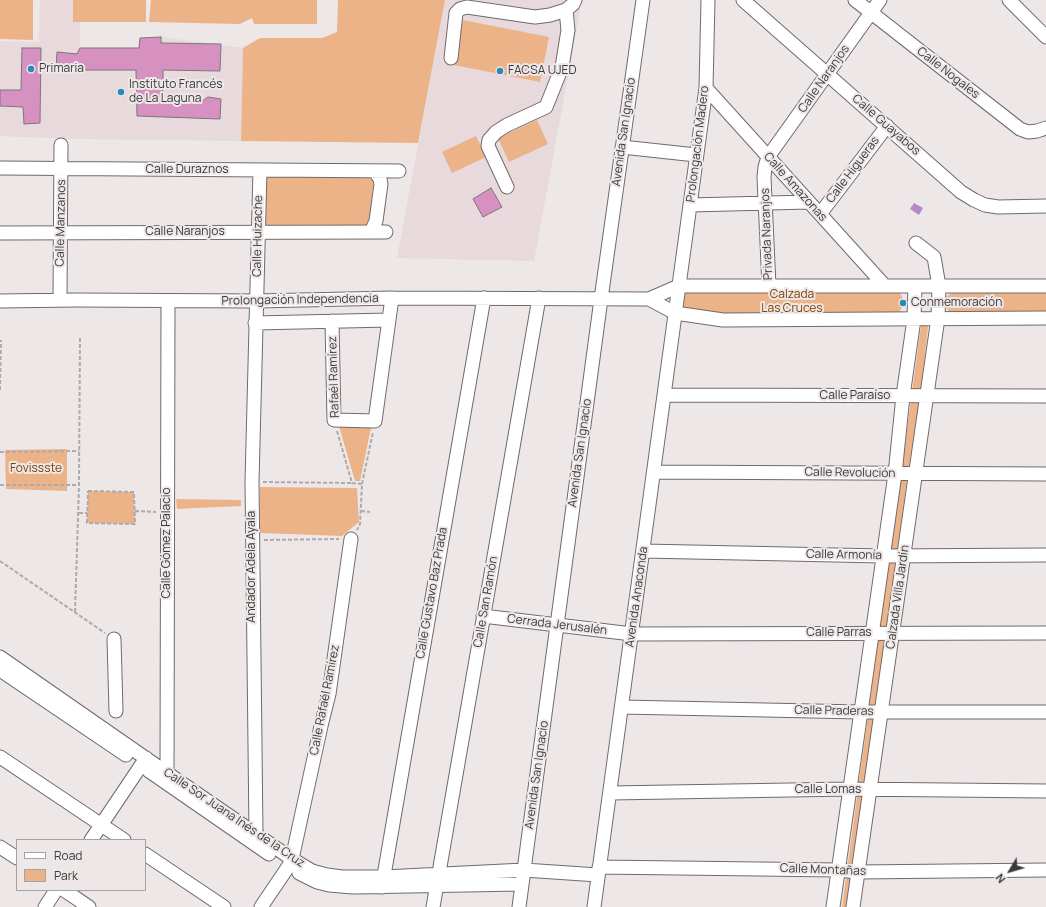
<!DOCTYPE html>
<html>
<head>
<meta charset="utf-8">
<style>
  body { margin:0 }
  #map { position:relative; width:1046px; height:907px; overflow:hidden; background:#eee7e8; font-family:Manrope,sans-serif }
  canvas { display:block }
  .legend { position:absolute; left:16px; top:839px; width:130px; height:52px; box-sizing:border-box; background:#eee7e8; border:1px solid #a6a1a2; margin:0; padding:5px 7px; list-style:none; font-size:12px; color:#3a3838 }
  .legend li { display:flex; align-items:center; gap:8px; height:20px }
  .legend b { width:20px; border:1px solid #a6a1a2 }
  .north { position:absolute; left:990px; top:851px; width:40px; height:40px; -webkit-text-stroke:3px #eee7e8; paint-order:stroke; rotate:232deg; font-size:11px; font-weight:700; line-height:16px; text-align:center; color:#3a3838 }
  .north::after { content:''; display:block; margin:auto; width:14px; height:18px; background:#3a3838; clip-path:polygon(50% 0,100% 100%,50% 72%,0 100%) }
</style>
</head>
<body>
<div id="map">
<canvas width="1046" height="907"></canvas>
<ul class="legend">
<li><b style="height:5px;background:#fff"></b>Road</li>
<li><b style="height:11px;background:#ebb387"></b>Park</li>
</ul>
<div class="north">N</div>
</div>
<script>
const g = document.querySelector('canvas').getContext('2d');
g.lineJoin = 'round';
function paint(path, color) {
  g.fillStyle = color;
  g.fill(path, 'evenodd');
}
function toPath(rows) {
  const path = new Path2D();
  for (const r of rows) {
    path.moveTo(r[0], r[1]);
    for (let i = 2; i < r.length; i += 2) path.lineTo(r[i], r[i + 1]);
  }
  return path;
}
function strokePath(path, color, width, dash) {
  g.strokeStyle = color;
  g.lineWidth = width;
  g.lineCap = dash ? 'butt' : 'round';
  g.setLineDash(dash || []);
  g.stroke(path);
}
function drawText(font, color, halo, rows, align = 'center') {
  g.font = font + ' Manrope,sans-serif';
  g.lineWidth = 4;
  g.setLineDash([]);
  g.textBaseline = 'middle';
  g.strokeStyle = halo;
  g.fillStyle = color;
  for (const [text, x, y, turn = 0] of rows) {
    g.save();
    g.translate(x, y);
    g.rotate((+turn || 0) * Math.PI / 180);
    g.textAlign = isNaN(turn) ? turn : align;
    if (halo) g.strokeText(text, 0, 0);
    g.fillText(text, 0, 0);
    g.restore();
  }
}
paint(toPath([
  [40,0,80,0,80,48,138,48,140,38,161,37,243,48,241,141,71,139,0,136,0,41,39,42],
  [445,0,582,0,534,261,397,258]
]), '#e8d9dc');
paint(toPath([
  [0,0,33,0,33,40,0,39],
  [73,0,146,0,146,22,73,22],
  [151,0,317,0,317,24,254,24,252,18,240,24,149,22],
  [338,0,445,0,418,143,241,141,243,48,260,38,322,38,337,32],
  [463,20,549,37,540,82,454,65],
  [537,120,548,144,509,162,498,138],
  [476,136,486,157,452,173,442,152],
  [259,174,374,175,369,228,258,227],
  [689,290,895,292,900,293,903,299,904,303,899,313,701,314,683,309,680,304,682,294],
  [1046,290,1046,313,952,313,948,310,944,304,945,297,956,291],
  [922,324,925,324,928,327,921,391,906,486,896,567,849,907,842,907,921,326],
  [338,423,372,423,360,481,355,481],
  [67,449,67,491,6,489,5,450],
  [260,487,357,488,359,522,342,536,260,533],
  [88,491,134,492,135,524,87,523],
  [176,499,241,500,241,506,177,509]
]), '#ebb387');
paint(toPath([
  [914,203,923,208,919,215,910,209]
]), '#b58acb');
const building = toPath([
  [161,37,161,43,221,44,220,71,163,70,163,102,201,102,208,97,221,99,220,119,137,116,136,70,56,70,57,52,77,54,80,48,139,48,140,38,161,37],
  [22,48,41,48,40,123,24,124,23,107,0,106,0,90,21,90,22,48],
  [491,188,502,207,483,217,473,199,491,188]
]);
paint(building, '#d791c0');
strokePath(building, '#7b7679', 1);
const minor = toPath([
  [743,0,961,192,974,200,985,205,998,207,1046,206],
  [855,0,1020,129,1028,132,1037,131,1046,128],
  [1009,0,1046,37],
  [451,58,456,13,460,9,467,7,535,17,550,15,566,10,573,4,575,0],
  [706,88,885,286],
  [622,147,696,155],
  [0,168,399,171],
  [507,187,488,146,489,140,496,132,507,125,546,107,562,67,568,30,566,10],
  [690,205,809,202],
  [820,214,887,126],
  [371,232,376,221,381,184,380,179,375,171],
  [0,233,386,232],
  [769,286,764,177,765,167,768,157,880,0],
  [649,299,675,313,723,320,1046,318],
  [60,300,61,145],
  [0,301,76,300,257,301,392,298,649,299,679,286,1046,286],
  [332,321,334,420,375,421,392,298],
  [255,323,389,320],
  [664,395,1046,396],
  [654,472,1046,474],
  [643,551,883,556,1046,555],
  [483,616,632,634,1046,633],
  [114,639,116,711],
  [0,657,167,773,292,859,312,871,327,875,342,877,384,877,524,870,598,875],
  [0,670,126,755],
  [622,707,861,712,1046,712],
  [0,757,124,840],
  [149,771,269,854],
  [167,779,168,301],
  [610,793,850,789,1046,791],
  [256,833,252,482,260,170],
  [91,840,146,758],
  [0,847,17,858],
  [145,854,224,907],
  [599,867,838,870,858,872,1046,870],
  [299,873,317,882,329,885,353,887,522,884],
  [382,887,484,298],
  [64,890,89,907],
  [45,907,56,890],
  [261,907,288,867,292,859,321,726,329,694,351,539],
  [433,907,539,298],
  [519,907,601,299,643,0],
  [594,907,706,88,708,0],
  [833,907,895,474,903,396,914,319,915,286],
  [853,907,938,318,939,286,934,257,916,243]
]);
strokePath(minor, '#706a6b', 15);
strokePath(toPath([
  [0,390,1,340],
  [337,431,352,483,362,484,360,524,357,530],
  [0,452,79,451],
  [263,482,352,483],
  [362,484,373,432],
  [0,485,79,485],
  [88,491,134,492,135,524,87,523,88,491],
  [135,511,156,512],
  [361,511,370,512],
  [79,513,87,513],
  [264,540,339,539],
  [0,561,105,633],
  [75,612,79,485,80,338]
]), '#afaaaa', 2, [4, 2]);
strokePath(minor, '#fff', 13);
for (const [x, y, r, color] of [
  [31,69,4,"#2d89b6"],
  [500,71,4,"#2d89b6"],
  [121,92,4,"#2d89b6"],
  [903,303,4,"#2d89b6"]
]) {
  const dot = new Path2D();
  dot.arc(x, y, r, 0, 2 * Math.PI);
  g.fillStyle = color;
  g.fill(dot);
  strokePath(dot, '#eee7e8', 1.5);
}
drawText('12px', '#3a3838', '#eee7e8', [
  ["Primaria",39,69],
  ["FACSA UJED",508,71],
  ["Instituto Francés",129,85],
  ["de La Laguna",129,99],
  ["Conmemoración",911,303]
], 'left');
drawText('12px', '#3a3838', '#eee7e8', [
  ["Calle Nogales",948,73,38],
  ["Calle Naranjos",824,79,-55],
  ["Calle Guayabos",886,125,41],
  ["Avenida San Ignacio",624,132,-82],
  ["Prolongación Madero",698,144,-83],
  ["Calle Duraznos",187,170],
  ["Calle Higueras",853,170,-53],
  ["Calle Amazonas",795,187,48],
  ["Calle Manzanos",61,223,-89],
  ["Calle Naranjos",185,232],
  ["Privada Naranjos",767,234,-92],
  ["Calle Huizache",258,236,-89],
  ["Prolongación Independencia",300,300,-1],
  ["Rafaél Ramírez",334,377,-92],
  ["Calle Paraíso",855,396],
  ["Avenida San Ignacio",580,453,-82],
  ["Calle Revolución",850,473,1],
  ["Calle Gómez Palacio",167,543,-90],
  ["Calle Armonía",844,555,1],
  ["Andador Adela Ayala",252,567,-90],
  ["Calle Gustavo Baz Prada",432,593,-80],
  ["Avenida Anaconda",637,597,-82],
  ["Calzada Villa Jardín",898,597,-82],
  ["Calle San Ramón",486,602,-80],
  ["Cerrada Jerusalén",557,625,7],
  ["Calle Parras",839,633],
  ["Calle Rafaél Ramírez",325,700,-79],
  ["Calle Praderas",834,711,1],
  ["Avenida San Ignacio",537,775,-82],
  ["Calle Lomas",828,790],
  ["Calle Sor Juana Inés de la Cruz",234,818,34],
  ["Calle Montañas",823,870,2]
]);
drawText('12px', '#7f4300', '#eee7e8', [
  ["Calzada",792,295],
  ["Las Cruces",792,309],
  ["Fovissste",36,469]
]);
</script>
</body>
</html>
